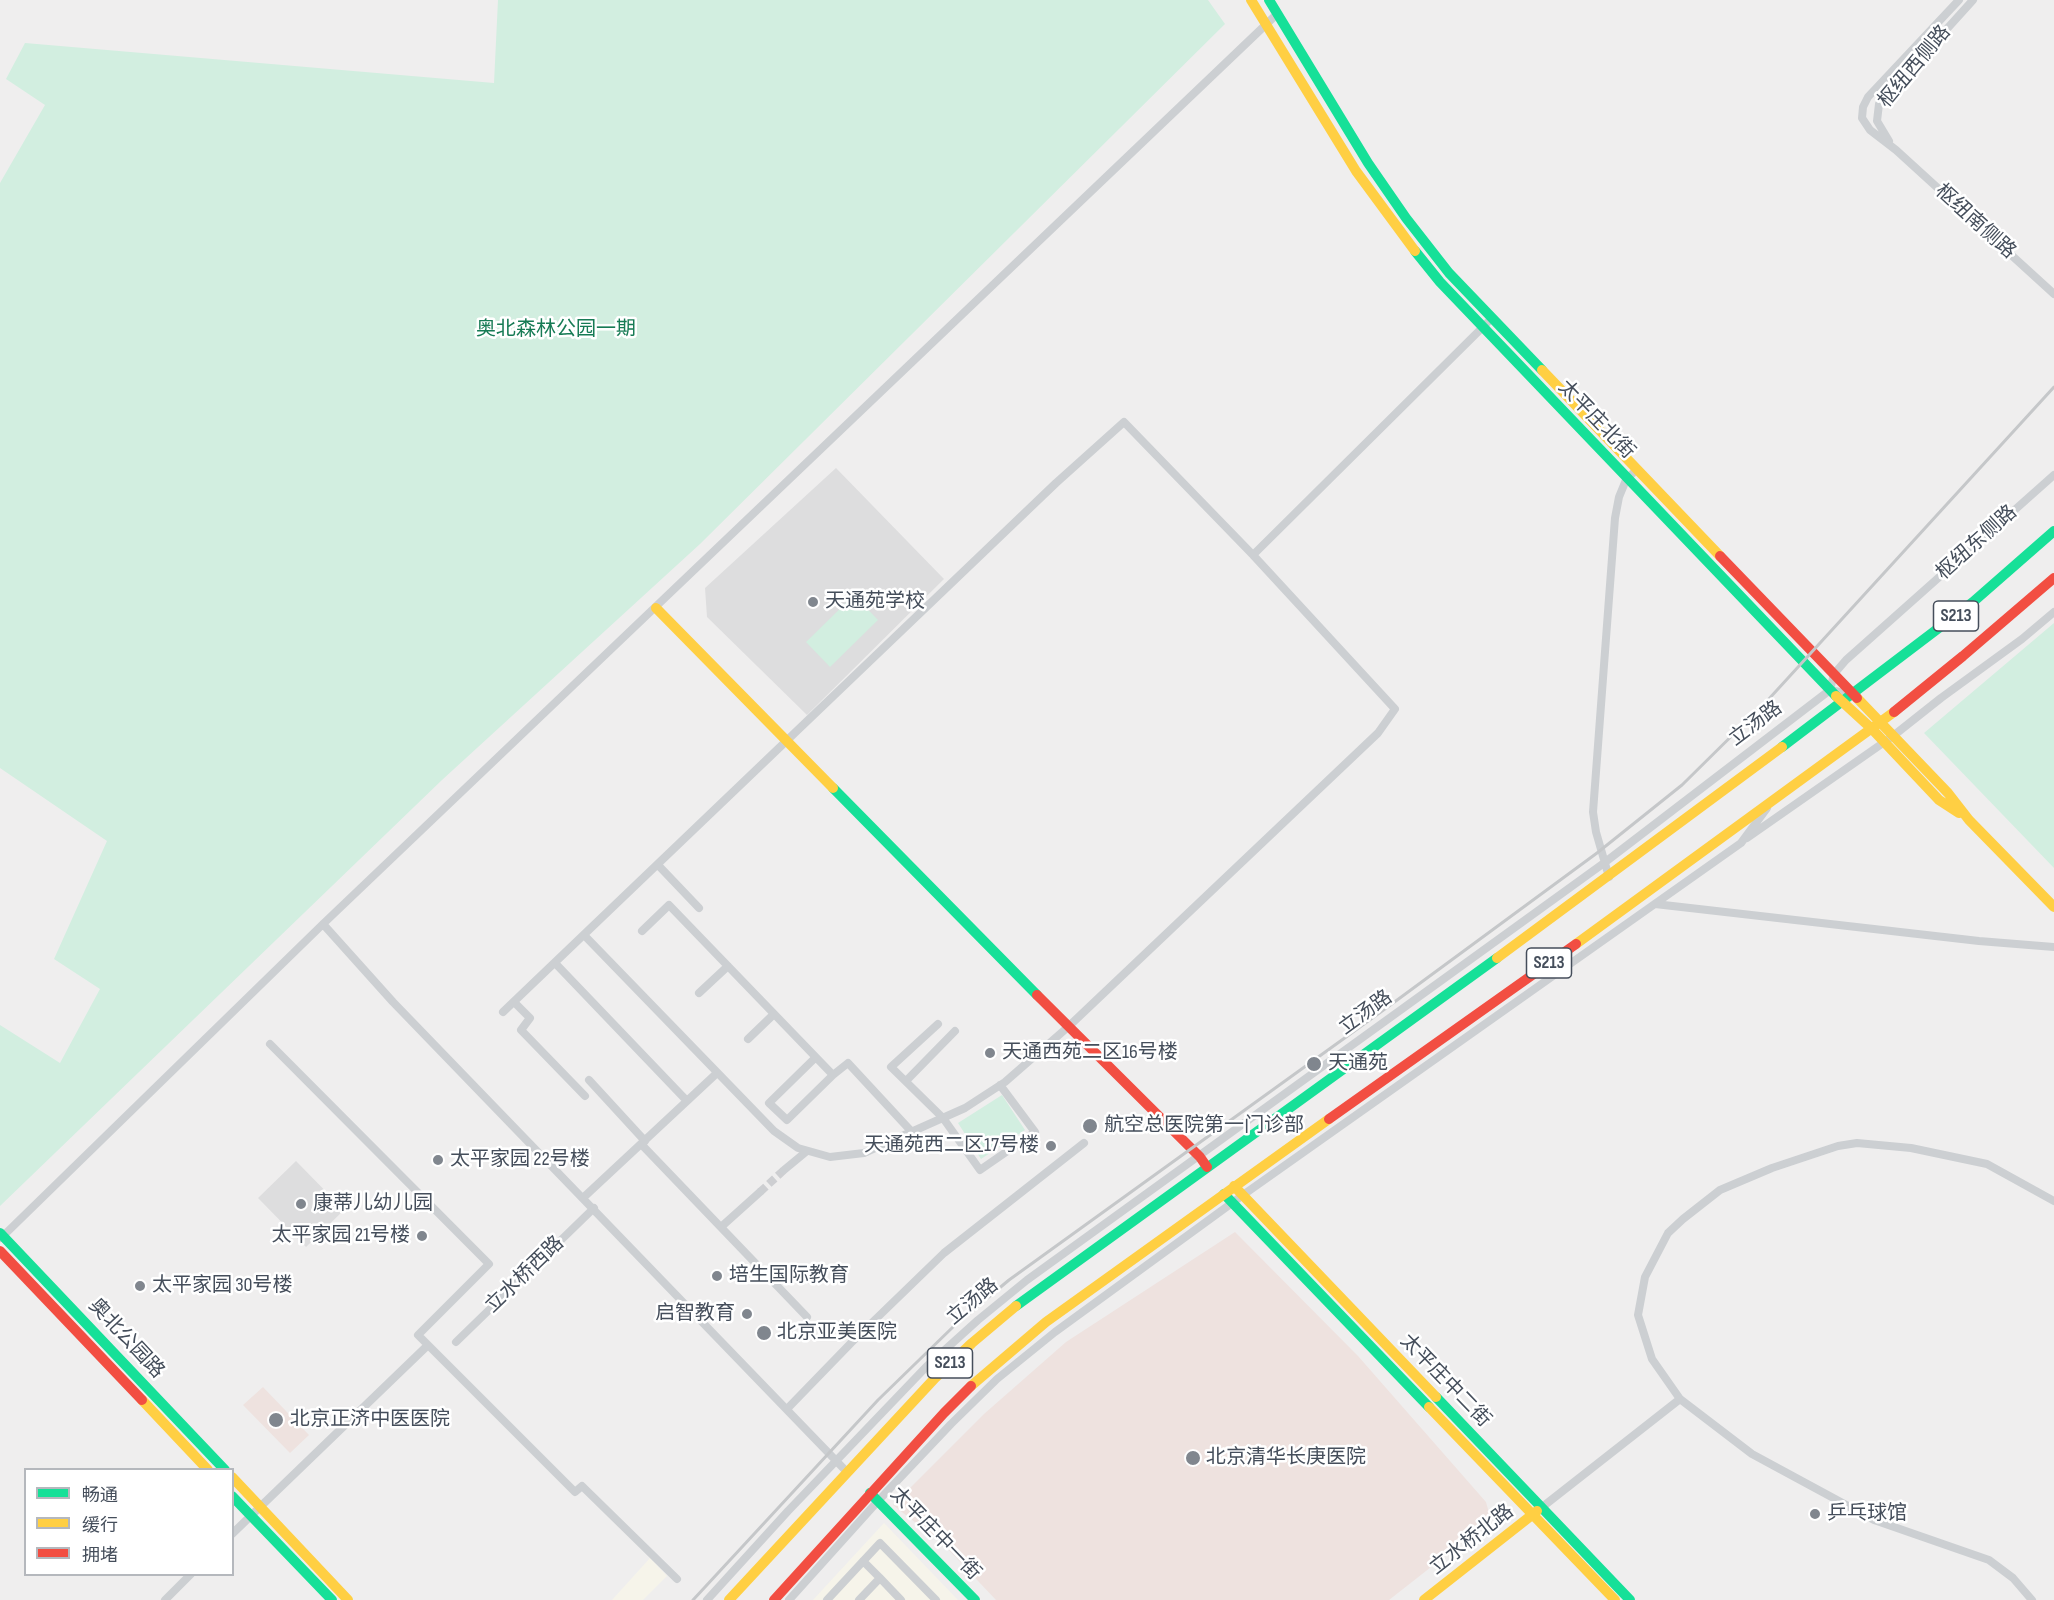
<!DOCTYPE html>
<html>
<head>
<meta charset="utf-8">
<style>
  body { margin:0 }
  #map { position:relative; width:2054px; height:1600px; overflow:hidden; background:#efeeee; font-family:"Sofia Sans Condensed","Noto Sans SC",sans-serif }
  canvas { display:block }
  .legend { position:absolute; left:24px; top:1468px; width:210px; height:108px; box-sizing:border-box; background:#fff; border:2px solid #b5b8bd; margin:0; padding:8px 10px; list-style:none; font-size:18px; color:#454e5b }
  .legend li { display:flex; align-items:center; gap:12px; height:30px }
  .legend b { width:30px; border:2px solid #b5b8bd }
</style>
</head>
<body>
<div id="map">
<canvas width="2054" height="1600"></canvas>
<ul class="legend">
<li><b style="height:8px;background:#16e098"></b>畅通</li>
<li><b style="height:8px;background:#ffcf43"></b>缓行</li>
<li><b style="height:8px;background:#f24e42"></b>拥堵</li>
</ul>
</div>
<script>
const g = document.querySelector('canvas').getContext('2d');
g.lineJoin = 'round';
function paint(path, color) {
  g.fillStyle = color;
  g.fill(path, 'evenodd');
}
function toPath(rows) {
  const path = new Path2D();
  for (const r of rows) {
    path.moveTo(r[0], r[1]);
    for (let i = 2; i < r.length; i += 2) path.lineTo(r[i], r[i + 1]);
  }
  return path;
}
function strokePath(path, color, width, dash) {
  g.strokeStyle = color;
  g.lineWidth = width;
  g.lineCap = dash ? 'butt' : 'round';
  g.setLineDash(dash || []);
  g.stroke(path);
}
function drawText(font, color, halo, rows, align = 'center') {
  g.font = font + ' "Sofia Sans Condensed","Noto Sans SC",sans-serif';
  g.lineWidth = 5;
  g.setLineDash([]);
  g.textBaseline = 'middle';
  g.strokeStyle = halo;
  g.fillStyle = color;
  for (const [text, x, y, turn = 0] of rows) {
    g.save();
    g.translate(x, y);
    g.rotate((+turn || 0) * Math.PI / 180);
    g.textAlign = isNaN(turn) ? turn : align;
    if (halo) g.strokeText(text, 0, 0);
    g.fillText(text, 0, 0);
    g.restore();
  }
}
paint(toPath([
  [884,1523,958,1600,813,1600],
  [650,1558,667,1576,643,1600,612,1600]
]), '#f6f4ea');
paint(toPath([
  [836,468,944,579,807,715,707,617,705,588],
  [296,1161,344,1210,306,1247,258,1198]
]), '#ddddde');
paint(toPath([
  [1235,1232,1358,1356,1486,1502,1491,1520,1389,1600,996,1600,944,1545,893,1505,984,1414,1066,1342],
  [263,1387,309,1435,290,1453,243,1405]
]), '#eee2df');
paint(toPath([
  [498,0,1208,0,1225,24,700,544,442,780,0,1206,0,1025,60,1063,100,989,54,959,107,841,0,768,0,183,45,105,6,79,25,43,494,83],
  [854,595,878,620,830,667,806,642],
  [2054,623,2054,868,1924,733],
  [1002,1095,1025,1130,981,1159,958,1123]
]), '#d2eee0');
strokePath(toPath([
  [760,1192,784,1170]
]), '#cdced1', 8, [8, 4]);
strokePath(toPath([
  [1959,0,1868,97,1863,107,1862,118,1870,130,1896,150,2054,294],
  [1889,141,1877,121,1879,104,1973,0],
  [1253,555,1492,318],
  [1830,690,1834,674,1846,660,2054,475],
  [1747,838,1893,736,1941,698,2022,639,2054,612],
  [658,865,699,908],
  [1609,877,1596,832,1593,812,1615,518,1619,497,1626,480,1637,469],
  [1655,904,1979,941,2054,947],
  [323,924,393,1002,846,1471],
  [642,931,669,905,833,1075,848,1063,911,1131],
  [555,963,687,1101],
  [699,993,728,966],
  [514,1002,530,1018,521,1030,585,1096],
  [503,1012,1056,483,1124,422,1253,555,1395,709,1378,733,1068,1027,1005,1082,965,1108,864,1153,830,1157,798,1148,774,1131,584,935],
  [938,1024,891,1067,943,1118,980,1170,1035,1132,1000,1085],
  [748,1039,774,1014],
  [270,1044,489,1264,418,1335,575,1492,582,1486,677,1579],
  [815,1058,769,1103,787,1120,833,1075],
  [589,1080,645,1141],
  [906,1081,955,1031],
  [642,1145,807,1317],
  [784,1170,807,1151],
  [584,1197,717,1073],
  [721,1227,760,1192],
  [1,1238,323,924,1277,14],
  [456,1342,594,1208],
  [787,1409,851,1343,944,1253,1084,1143],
  [1541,1508,1680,1399],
  [232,1534,427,1346],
  [863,1561,880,1578],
  [165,1600,191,1574],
  [707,1600,788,1511,927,1366,978,1320,1027,1280,1604,863,1830,690,1854,695],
  [789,1600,878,1501,951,1424,997,1379,1055,1332,1243,1195,1741,843,1767,808],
  [827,1600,880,1543,936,1600],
  [859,1600,880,1578,901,1600],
  [2032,1600,2013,1578,1989,1560,1874,1520,1752,1454,1680,1399,1652,1359,1638,1315,1645,1277,1668,1233,1683,1219,1720,1190,1772,1168,1838,1146,1857,1143,1911,1148,1987,1164,2054,1201]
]), '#cccfd2', 8);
strokePath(toPath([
  [1269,0,1368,163,1406,218,1449,273,1542,370],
  [1415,251,1440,282,1836,696],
  [1782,747,1973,602,2054,531],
  [833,788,1037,995],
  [1224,1194,1429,1407],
  [0,1233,225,1470],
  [1016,1306,1497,958],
  [1436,1397,1630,1600],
  [870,1493,975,1600],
  [232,1496,332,1600]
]), '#16e098', 10);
strokePath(toPath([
  [1251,0,1356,171,1415,251],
  [1542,370,1720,556],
  [656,608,833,788],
  [1836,696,1872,729,1939,800,1959,813],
  [1857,698,1948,793,1969,820,2054,907],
  [1576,944,1894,712],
  [1497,958,1782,747],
  [1234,1186,1436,1397],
  [971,1386,1046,1322,1329,1119],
  [142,1400,208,1470],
  [1429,1407,1615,1600],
  [232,1477,348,1600],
  [729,1600,935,1378,972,1343,1016,1306],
  [1424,1600,1537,1511]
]), '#ffcf43', 10);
strokePath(toPath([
  [1720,556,1857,698],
  [1894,712,1963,656,2054,578],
  [1037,995,1200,1157,1207,1167],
  [1329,1119,1576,944],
  [0,1251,142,1400],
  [774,1600,944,1413,971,1386]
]), '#f24e42', 10);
strokePath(toPath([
  [693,1600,878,1400,954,1326,1009,1280,1389,1006,1597,853,1682,785,1767,701,2054,387]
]), '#c5c7c9', 3);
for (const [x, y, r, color] of [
  [813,602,6,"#80868e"],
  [990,1053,6,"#80868e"],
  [1314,1064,8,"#80868e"],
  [1090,1126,8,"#80868e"],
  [1051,1146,6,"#80868e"],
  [438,1160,6,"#80868e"],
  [301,1204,6,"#80868e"],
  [422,1236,6,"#80868e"],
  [717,1276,6,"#80868e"],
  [140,1286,6,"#80868e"],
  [747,1314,6,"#80868e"],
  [764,1333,8,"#80868e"],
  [276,1420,8,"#80868e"],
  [1193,1458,8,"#80868e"],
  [1815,1514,6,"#80868e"]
]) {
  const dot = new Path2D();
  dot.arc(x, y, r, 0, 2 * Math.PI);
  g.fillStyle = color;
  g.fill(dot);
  strokePath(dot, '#fff', 2);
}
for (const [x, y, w] of [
  [1956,616,45],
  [1549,963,45],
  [950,1363,45]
]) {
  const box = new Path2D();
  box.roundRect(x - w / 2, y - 15, w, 30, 4.5);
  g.fillStyle = '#fff';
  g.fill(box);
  strokePath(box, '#454e5b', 1.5);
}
drawText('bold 18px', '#454e5b', null, [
  ["S213",1956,616],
  ["S213",1549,963],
  ["S213",950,1363]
]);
drawText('20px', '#454e5b', '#fff', [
  ["枢纽西侧路",1915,67,-50],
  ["枢纽南侧路",1975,222,42],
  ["太平庄北街",1596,420,46],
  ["枢纽东侧路",1977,543,-42],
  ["立汤路",1756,724,-37],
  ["立汤路",1366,1013,-36],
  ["立水桥西路",525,1275,-44],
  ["立汤路",973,1302,-40],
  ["奥北公园路",126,1339,47],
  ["太平庄中二街",1445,1381,46],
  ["太平庄中一街",935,1534,46],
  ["立水桥北路",1472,1540,-38]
]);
drawText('20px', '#177b55', '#fff', [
  ["奥北森林公园一期",556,330]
]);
drawText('20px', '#454e5b', '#fff', [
  ["天通苑学校",825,602],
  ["天通西苑二区16号楼",1002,1053],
  ["天通苑",1328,1064],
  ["航空总医院第一门诊部",1104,1126],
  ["天通苑西二区17号楼",1039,1146,"right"],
  ["太平家园 22号楼",450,1160],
  ["康蒂儿幼儿园",313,1204],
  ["太平家园 21号楼",410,1236,"right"],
  ["培生国际教育",729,1276],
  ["太平家园 30号楼",152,1286],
  ["启智教育",735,1314,"right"],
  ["北京亚美医院",777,1333],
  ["北京正济中医医院",290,1420],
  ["北京清华长庚医院",1206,1458],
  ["乒乓球馆",1827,1514]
], 'left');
</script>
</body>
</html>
